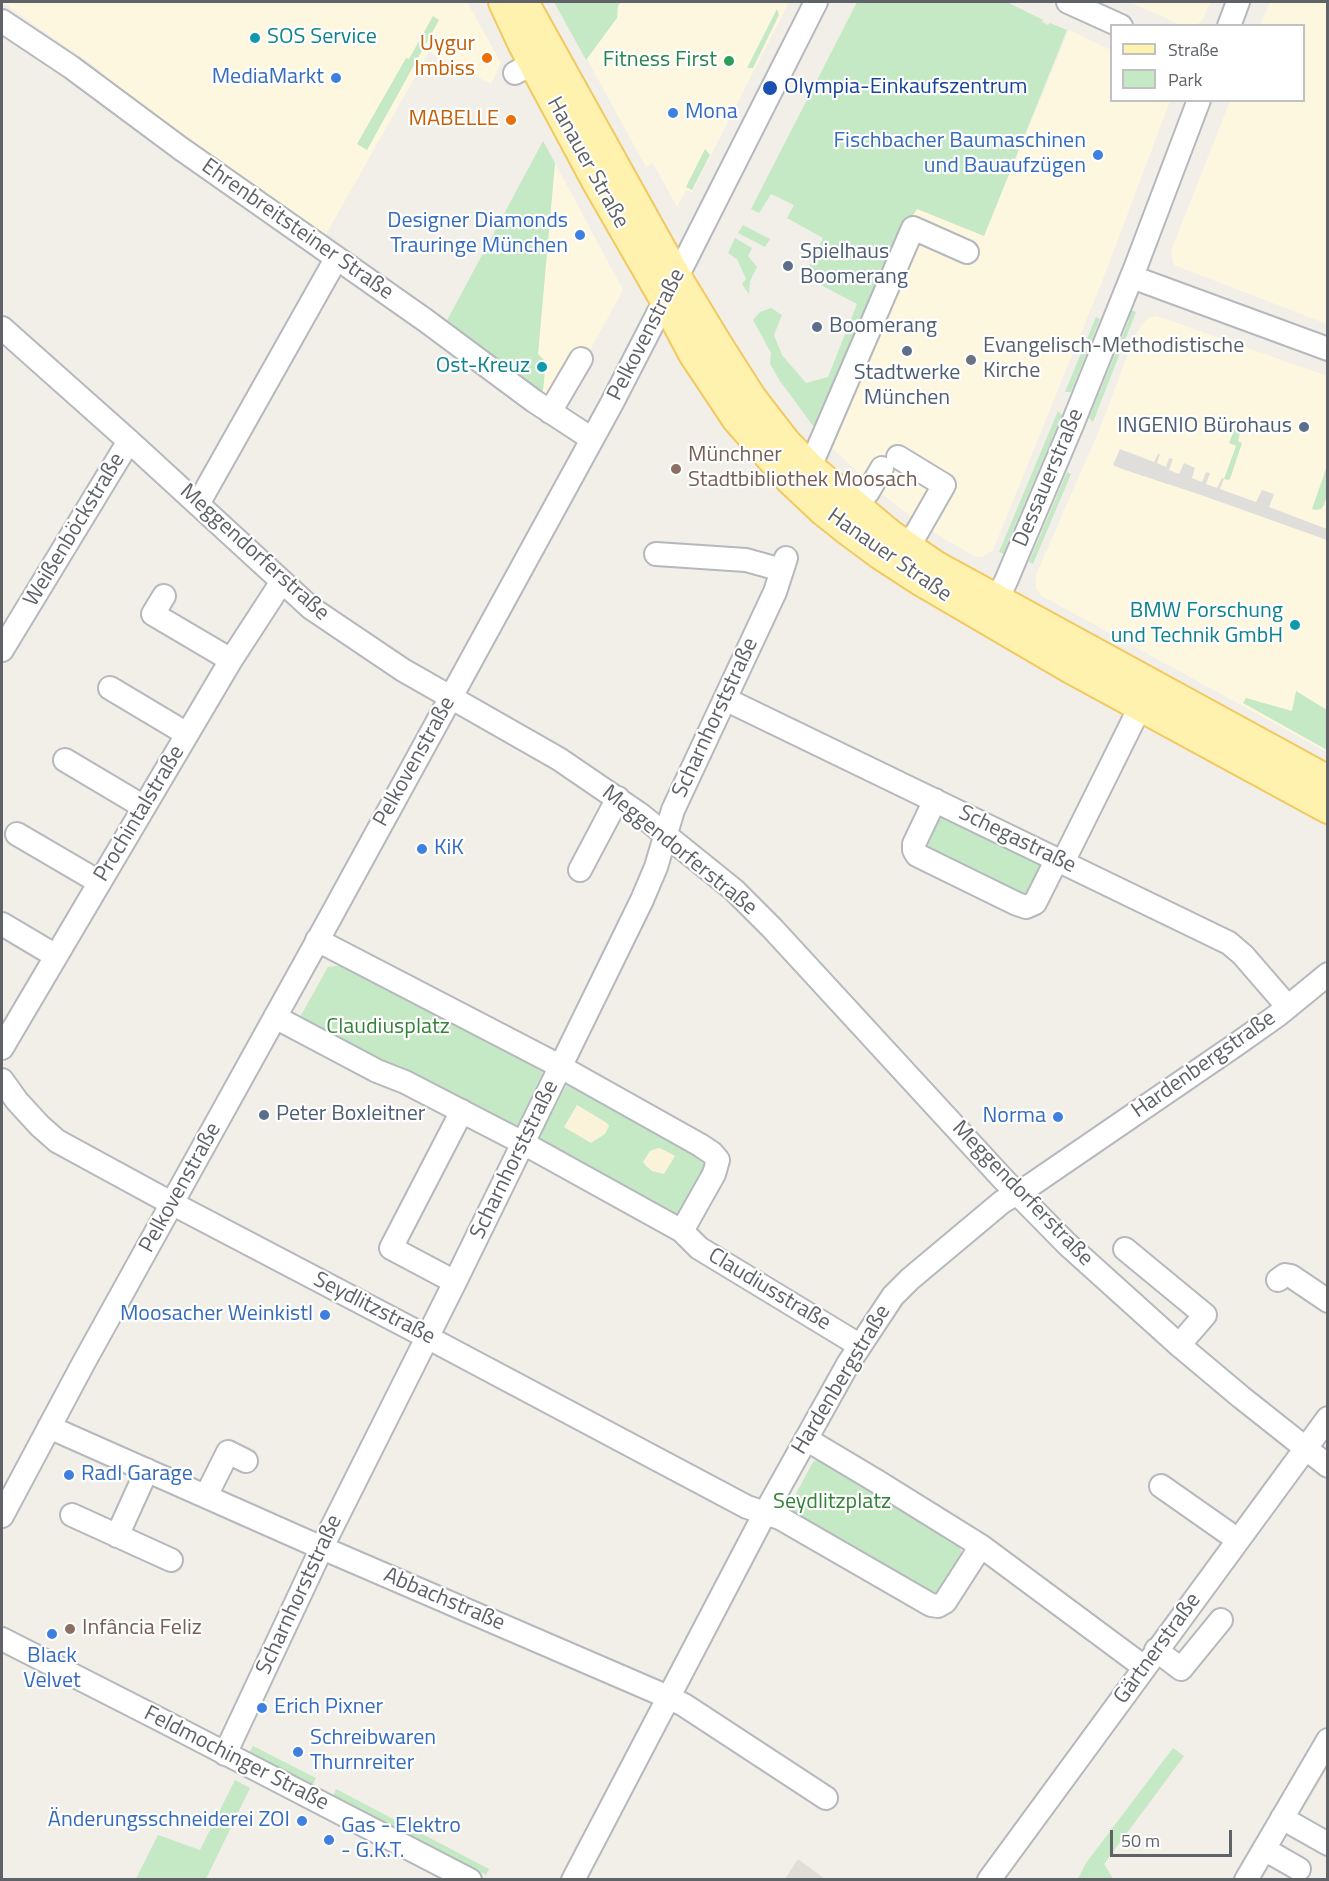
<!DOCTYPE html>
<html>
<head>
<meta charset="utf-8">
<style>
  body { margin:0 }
  #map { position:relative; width:1329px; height:1881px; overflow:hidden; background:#f1efe8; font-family:"Titillium Web",sans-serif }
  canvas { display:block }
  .frame { position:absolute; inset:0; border:3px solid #5f6368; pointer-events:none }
  .legend { position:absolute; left:1110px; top:24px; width:195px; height:78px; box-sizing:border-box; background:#fff; border:2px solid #bfc1c3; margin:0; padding:8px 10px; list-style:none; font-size:18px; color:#5f6368 }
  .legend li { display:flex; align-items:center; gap:12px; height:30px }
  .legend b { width:30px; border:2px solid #bfc1c3 }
  .scale { position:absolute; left:1110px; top:1830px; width:122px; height:27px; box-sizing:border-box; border:3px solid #5f6368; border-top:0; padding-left:8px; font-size:18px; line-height:21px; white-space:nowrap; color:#5f6368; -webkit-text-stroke:4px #fff; paint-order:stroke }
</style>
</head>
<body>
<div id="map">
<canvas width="1329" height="1881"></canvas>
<div class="frame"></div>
<ul class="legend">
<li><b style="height:8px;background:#fff2af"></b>Straße</li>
<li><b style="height:16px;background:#c5e8c5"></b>Park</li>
</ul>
<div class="scale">50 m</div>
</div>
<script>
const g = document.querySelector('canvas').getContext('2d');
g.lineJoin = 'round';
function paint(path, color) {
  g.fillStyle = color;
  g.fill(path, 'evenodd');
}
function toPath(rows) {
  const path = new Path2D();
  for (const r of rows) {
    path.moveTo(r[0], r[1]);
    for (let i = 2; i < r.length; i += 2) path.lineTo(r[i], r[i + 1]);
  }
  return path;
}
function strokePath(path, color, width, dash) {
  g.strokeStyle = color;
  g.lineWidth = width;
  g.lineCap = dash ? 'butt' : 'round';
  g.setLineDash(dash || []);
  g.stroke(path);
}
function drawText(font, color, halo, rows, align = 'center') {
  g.font = font + ' "Titillium Web",sans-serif';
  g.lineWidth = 4.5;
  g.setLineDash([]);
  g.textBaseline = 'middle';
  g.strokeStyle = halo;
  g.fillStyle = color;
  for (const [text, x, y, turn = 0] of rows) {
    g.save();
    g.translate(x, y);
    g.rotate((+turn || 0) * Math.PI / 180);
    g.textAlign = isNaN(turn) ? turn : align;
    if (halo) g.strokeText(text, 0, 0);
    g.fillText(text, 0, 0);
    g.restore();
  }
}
paint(toPath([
  [2,2,467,2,501,63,491,84,429,52,321,243,94,85,101,71],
  [556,2,789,2,692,192,686,190,677,207,653,163,646,167],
  [1130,2,1210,2,1203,19,1196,26,1181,25],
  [1270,2,1327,2,1327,324,1174,265,1171,251,1230,101,1304,100,1304,26,1260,25],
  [1069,30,1111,50,1112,100,1170,101,1105,274,993,550,982,557,974,556,928,529,878,491,816,433,922,191,989,224],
  [555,163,623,290,557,410,542,400,538,354],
  [1157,316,1327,376,1327,752,1042,596,1036,588,1036,575,1101,426,1134,338,1141,326,1148,318]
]), '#fef7e0');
paint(toPath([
  [1120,449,1154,462,1158,454,1160,454,1157,463,1166,467,1169,458,1173,459,1169,470,1179,474,1184,463,1195,468,1192,478,1202,482,1206,472,1210,473,1206,484,1217,488,1222,478,1224,479,1220,489,1256,502,1262,490,1274,494,1269,507,1327,529,1327,540,1201,495,1122,469,1113,465]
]), '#e0deda');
paint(toPath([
  [798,1859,825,1879,785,1879]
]), '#e1ded6');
paint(toPath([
  [554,2,621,2,618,6,617,18,586,60],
  [857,2,1007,2,1043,20,1042,22,1048,25,1050,23,1067,30,984,236,917,209,902,233,818,424,813,426,780,381,770,364,771,353,753,320,760,312,771,308,782,315,774,335,782,355,806,383,828,377,857,304,819,284,823,277,808,269,823,238,787,218,794,205,771,194,759,213,751,209],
  [777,9,779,15,753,68,747,68],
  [433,16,439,20,367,150,357,144,406,58,409,59],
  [543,141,555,163,538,354,546,362,542,400,443,328],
  [705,149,710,155,692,190,686,187],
  [743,225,770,239,765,247,738,233],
  [735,238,752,248,748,256,757,267,750,281,749,294,742,284,746,279,737,259,728,253],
  [1128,309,1136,312,1093,422,1089,418,1129,320,1126,314],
  [1096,317,1100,319,1071,392,1065,392],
  [1058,411,1062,415,1007,544,1008,556,999,552],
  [1235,428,1241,430,1238,441,1242,443,1230,479,1228,480,1224,479,1236,446,1229,443],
  [1327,466,1327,495,1324,505,1321,509,1316,510,1312,509],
  [1067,472,1071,474,1033,564,1029,562],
  [1296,691,1327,710,1327,750,1243,703,1246,698,1292,711],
  [942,817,948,817,1035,859,1041,866,1042,874,1029,898,927,852,923,841,936,819],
  [343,965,544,1070,516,1128,304,1026,300,1017,328,967],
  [573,1083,702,1158,704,1167,679,1212,672,1215,538,1140,567,1084],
  [817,1460,941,1533,959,1546,962,1552,961,1559,943,1588,937,1592,929,1592,801,1520,793,1511,791,1503,813,1462],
  [253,1746,316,1778,312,1786,249,1753],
  [1173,1748,1184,1756,1104,1864,1113,1879,1078,1879,1086,1863],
  [235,1780,250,1788,206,1879,136,1879,158,1835,200,1850],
  [336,1789,397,1821,393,1828,333,1796],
  [407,1826,489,1869,486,1875,404,1832]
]), '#c5e8c5');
paint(toPath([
  [577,1105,607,1123,609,1126,605,1134,591,1143,564,1127],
  [658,1148,662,1149,675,1156,664,1174,652,1171,646,1166,643,1162,650,1151]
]), '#fbf3d9');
const minor = toPath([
  [1068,2,1121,26],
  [2,21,71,67,180,148,425,320,534,401,592,439],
  [1229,26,1238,2],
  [515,73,533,63],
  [1132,277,1328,349],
  [2,328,129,441,311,608,403,670,559,759,641,815,734,890,772,928,1004,1180,1067,1244,1179,1345,1241,1397,1328,1466],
  [550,412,581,359],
  [898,457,944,485,908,548],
  [810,467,913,228,967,252],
  [198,504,336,259],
  [855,505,868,492,882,468],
  [656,554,746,560,782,570],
  [164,596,153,614,231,660],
  [990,613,1006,581,1072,425,1136,266,1199,100],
  [2,650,129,441],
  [110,688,187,734],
  [725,699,1229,943,1243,955,1288,1007],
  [65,760,144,807],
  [935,800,914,844,914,850,917,855,1017,904,1026,907,1035,903,1057,859],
  [17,834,99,882],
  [1063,862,1140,707],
  [580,870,618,798],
  [2,924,56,956],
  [275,1017,377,1071,405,1082,523,1143,682,1231,714,1174,718,1160,712,1153,700,1145,552,1062,317,940],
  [2,1048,231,660,281,583],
  [2,1080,17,1101,40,1126,57,1141,158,1196,427,1337,747,1507,780,1518,931,1605,938,1606,945,1602,981,1546],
  [682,1231,699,1248,859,1345],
  [1125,1249,1205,1315,1179,1345],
  [1278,1280,1285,1275,1291,1276,1328,1301],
  [455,1282,391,1248,462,1111],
  [49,1427,313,1544,668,1697,684,1705,826,1798],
  [806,1439,878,1482,981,1546,1144,1667],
  [1161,1486,1238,1540],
  [206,1496,228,1452,246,1461],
  [72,1515,171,1560],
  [2,1516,83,1364,330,918,612,403,686,259,816,2],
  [117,1536,147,1470],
  [2,1639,161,1720,470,1880],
  [1156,1650,1181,1669,1221,1620],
  [225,1754,326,1539,455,1282,642,900,656,867,673,810,775,592,786,558],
  [1282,1818,1328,1844],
  [1264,1849,1299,1869],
  [573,1880,765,1513,848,1364,893,1296,910,1279,1002,1202,1031,1185,1237,1044,1278,1015,1328,974],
  [989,1880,1328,1418],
  [1246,1880,1328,1740]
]);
const major = toPath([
  [503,2,523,45,596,181,665,301,693,354,737,420,789,479,823,511,848,531,879,554,922,582,1069,668,1328,809],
  [524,2,677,277,717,343,752,398,786,442,810,467,890,534,935,565,1328,780]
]);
strokePath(minor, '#b5b8bc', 26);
strokePath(major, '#f2c960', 32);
strokePath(minor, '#fff', 22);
strokePath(major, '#fff2af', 28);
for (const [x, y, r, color] of [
  [255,38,6,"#0f9aa8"],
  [487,58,6,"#e8710a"],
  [729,61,6,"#2e9e5b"],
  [336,78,6,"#3f7fe0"],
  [770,88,8,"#1a4fb4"],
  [673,113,6,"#3f7fe0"],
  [511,120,6,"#e8710a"],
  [1098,155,6,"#3f7fe0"],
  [580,235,6,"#3f7fe0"],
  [788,266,6,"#5c6f8a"],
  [817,327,6,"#5c6f8a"],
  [907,351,6,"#5c6f8a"],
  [971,360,6,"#6b7280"],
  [542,367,6,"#0f9aa8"],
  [1304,427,6,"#5c6f8a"],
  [676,469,6,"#8d6e63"],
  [1295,625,6,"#0f9aa8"],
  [422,849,6,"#3f7fe0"],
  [264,1115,6,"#5c6f8a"],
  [1058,1117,6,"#3f7fe0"],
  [325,1315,6,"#3f7fe0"],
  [69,1475,6,"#3f7fe0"],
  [70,1629,6,"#8d6e63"],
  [52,1634,6,"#3f7fe0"],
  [262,1708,6,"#3f7fe0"],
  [298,1752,6,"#3f7fe0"],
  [302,1821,6,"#3f7fe0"],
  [329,1840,6,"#3f7fe0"]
]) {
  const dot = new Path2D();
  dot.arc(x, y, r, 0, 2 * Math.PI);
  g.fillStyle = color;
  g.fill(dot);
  strokePath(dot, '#fff', 2);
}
drawText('22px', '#0d838f', '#fff', [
  ["SOS Service",267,38,"left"],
  ["Ost-Kreuz",530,367],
  ["BMW Forschung",1283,612],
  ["und Technik GmbH",1283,637]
], 'right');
drawText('22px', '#c56008', '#fff', [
  ["Uygur",475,45],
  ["Imbiss",475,70],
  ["MABELLE",499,120]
], 'right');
drawText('22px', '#27864d', '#fff', [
  ["Fitness First",717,61]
], 'right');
drawText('22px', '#366cbe', '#fff', [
  ["MediaMarkt",324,78],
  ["Mona",685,113,"left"],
  ["Fischbacher Baumaschinen",1086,142],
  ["und Bauaufzügen",1086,167],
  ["Designer Diamonds",568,222],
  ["Trauringe München",568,247],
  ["KiK",434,849,"left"],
  ["Norma",1046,1117],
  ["Moosacher Weinkistl",313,1315],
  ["Radl Garage",81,1475,"left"],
  ["Black",52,1657,"center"],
  ["Velvet",52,1682,"center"],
  ["Erich Pixner",274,1708,"left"],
  ["Schreibwaren",310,1739,"left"],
  ["Thurnreiter",310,1764,"left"],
  ["Änderungsschneiderei ZOI",290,1821],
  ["Gas - Elektro",341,1827,"left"],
  ["- G.K.T.",341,1852,"left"]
], 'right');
drawText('22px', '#164399', '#fff', [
  ["Olympia-Einkaufszentrum",784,88]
], 'left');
drawText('22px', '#5f6368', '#fff', [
  ["Hanauer Straße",587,163,61],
  ["Ehrenbreitsteiner Straße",297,230,35],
  ["Pelkovenstraße",647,335,-63],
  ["Dessauerstraße",1049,478,-67],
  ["Weißenböckstraße",75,530,-59],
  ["Meggendorferstraße",254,553,42],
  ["Hanauer Straße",889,556,35],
  ["Scharnhorststraße",716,718,-65],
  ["Pelkovenstraße",415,762,-61],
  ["Prochintalstraße",140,814,-59],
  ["Schegastraße",1017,840,26],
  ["Meggendorferstraße",679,851,39],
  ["Hardenbergstraße",1204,1065,-35],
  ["Scharnhorststraße",515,1160,-64],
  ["Pelkovenstraße",181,1188,-61],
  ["Meggendorferstraße",1022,1194,46],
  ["Claudiusstraße",769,1290,31],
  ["Seydlitzstraße",374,1309,27],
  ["Hardenbergstraße",842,1380,-59],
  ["Scharnhorststraße",300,1595,-65],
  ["Abbachstraße",444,1600,23],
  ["Gärtnerstraße",1158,1649,-54],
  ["Feldmochinger Straße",236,1759,27]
]);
drawText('22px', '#4e5e75', '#fff', [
  ["Spielhaus",800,253],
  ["Boomerang",800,278],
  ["Boomerang",829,327],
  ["Stadtwerke",907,374,"center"],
  ["München",907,399,"center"],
  ["INGENIO Bürohaus",1292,427,"right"],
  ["Peter Boxleitner",276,1115]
], 'left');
drawText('22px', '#5b616d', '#fff', [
  ["Evangelisch-Methodistische",983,347],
  ["Kirche",983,372]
], 'left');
drawText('22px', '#785e54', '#fff', [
  ["Münchner",688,456],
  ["Stadtbibliothek Moosach",688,481],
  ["Infância Feliz",82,1629]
], 'left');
drawText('22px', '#348238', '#fff', [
  ["Claudiusplatz",388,1028],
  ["Seydlitzplatz",832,1503]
]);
</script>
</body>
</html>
